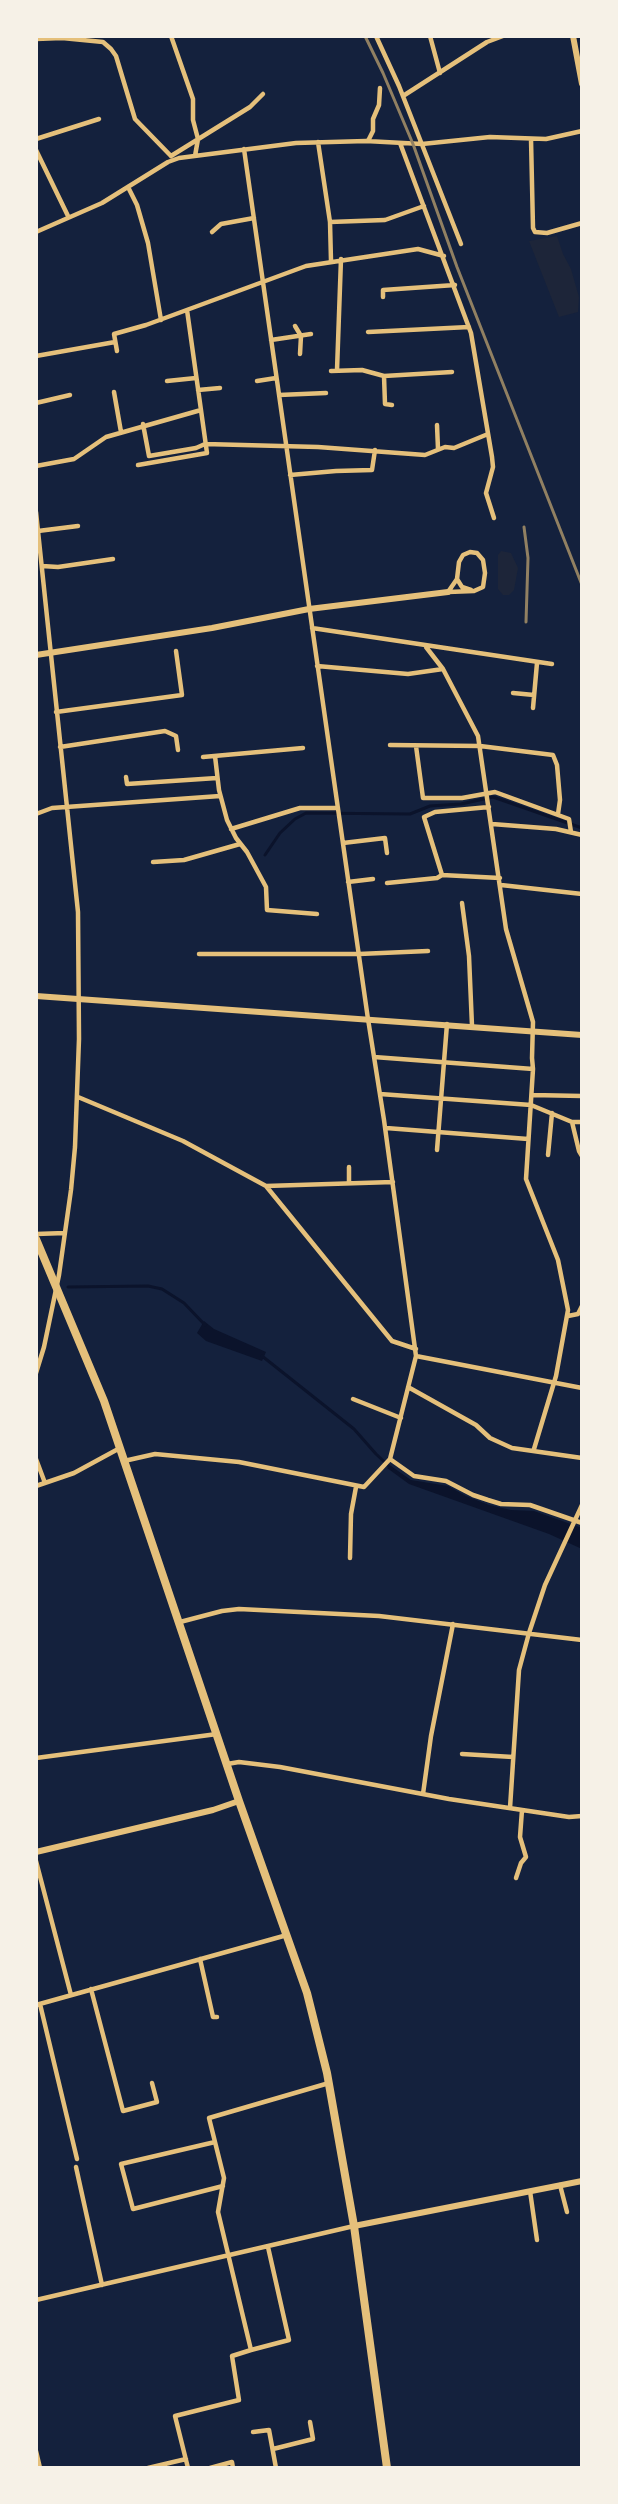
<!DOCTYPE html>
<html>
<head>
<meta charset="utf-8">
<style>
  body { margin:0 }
  #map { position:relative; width:618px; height:2504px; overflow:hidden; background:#14213d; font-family:Commissioner,sans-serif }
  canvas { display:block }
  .frame { position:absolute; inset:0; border:38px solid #f6f1e7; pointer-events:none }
</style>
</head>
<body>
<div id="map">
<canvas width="618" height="2504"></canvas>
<div class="frame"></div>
</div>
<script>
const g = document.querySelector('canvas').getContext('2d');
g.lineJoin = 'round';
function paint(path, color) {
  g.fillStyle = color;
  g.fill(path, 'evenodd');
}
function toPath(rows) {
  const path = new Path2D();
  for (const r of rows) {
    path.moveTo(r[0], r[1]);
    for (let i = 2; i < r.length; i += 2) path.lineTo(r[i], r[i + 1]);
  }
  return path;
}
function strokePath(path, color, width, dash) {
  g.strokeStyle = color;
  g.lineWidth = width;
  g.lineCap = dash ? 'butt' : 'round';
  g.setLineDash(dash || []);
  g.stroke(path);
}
paint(toPath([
  [557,236,563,254,571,269,579,297,578,312,559,317,529,241],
  [501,551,511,553,518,568,514,590,509,595,503,595,498,589,498,555]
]), '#1d2539');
paint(toPath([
  [204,1321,214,1329,266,1352,262,1361,206,1341,197,1333],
  [391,1466,411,1480,448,1486,466,1496,489,1505,511,1510,534,1511,582,1528,582,1549,549,1534,409,1484,387,1468]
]), '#0b132b');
strokePath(toPath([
  [265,855,280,833,295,819,306,813,410,814,430,806,461,804,493,797,582,828],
  [68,1287,148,1286,162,1289,184,1303,205,1325],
  [262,1356,354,1429,376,1454,392,1469]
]), '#0b132b', 3);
strokePath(toPath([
  [171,36,193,99,193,120,198,139,195,156],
  [376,36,399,86,461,244],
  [430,36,440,73],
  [36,39,62,38,103,42,111,49,116,56,135,119,171,156],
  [403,96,487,42,503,36],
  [36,139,99,119],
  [531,139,533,228,535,232,547,233,582,223],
  [368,141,373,131,373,119,379,105,380,88],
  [318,142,330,222,331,261],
  [400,143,471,333,492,457,493,467,486,493,494,518],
  [36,150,68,216],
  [171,156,250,107,263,94],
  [128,187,137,205,148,243,161,320],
  [330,222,385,220,424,206],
  [36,232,102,203,168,162,179,158,296,143,366,141,422,144,490,137,546,139,582,131],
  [212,232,221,224,254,218],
  [383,297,383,290,455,285],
  [295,326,301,336,300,354],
  [368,332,469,327],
  [271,340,311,334],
  [117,351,114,334,146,325,306,266,418,249,444,256],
  [36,356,115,342],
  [337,370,341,259],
  [331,371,362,370,384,376,452,372],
  [384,376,385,404,392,405],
  [167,381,196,378],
  [257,381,276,378],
  [198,390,220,388],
  [114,392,121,432],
  [279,395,326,393],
  [36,403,70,395],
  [143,424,149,456,196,448,205,444,318,447,425,455,445,447,454,448,488,434],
  [437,425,438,449],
  [138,465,207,453,187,310],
  [36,466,74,459,106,437,201,410],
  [290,475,336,471,372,470,375,450],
  [36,512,78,912,79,1039,75,1147,71,1190,59,1275,44,1347,36,1373],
  [38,531,78,526],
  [470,552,477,553,483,560,485,573,483,587,474,591,448,592,457,579,459,562,463,555,470,552],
  [42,566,58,567,113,559],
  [457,579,462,587,471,590],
  [312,628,552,664],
  [426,647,443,669,478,736,506,929,533,1022,532,1058,533,1069,526,1179,558,1260,568,1310,556,1376,534,1449],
  [317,666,408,674,443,669],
  [513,693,534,695],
  [533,708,537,663],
  [56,712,182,695,176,651],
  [390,745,480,746,553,755,557,765,560,800,558,814],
  [416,746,423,798,462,798,495,792,569,819,571,832],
  [60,747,165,731,176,736,178,750],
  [215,756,219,790,227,820,236,838,247,852,266,887,267,910,317,914],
  [203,757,303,748],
  [126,777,127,784,217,778],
  [489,807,435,812,424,817,442,875,500,878],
  [36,814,52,808,220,796],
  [492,824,556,829,582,835],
  [231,829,300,808,338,808],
  [343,843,385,838,387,853],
  [153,862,184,860,240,844],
  [348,882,373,879],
  [387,883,437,878,442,875],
  [501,885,582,894],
  [462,903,469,956,472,1026],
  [199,954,359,954,428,951],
  [374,1057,533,1069],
  [380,1094,531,1105,572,1122,582,1122],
  [532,1095,582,1096],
  [78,1097,183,1141,266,1186,392,1341,416,1349],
  [572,1122,579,1151,582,1156],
  [386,1128,528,1139],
  [437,1150,447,1024],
  [548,1155,552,1113],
  [349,1167,349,1183],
  [266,1186,393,1182],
  [36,1234,65,1233],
  [568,1316,578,1314,582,1306],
  [416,1356,582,1388],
  [408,1387,476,1425,490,1438,512,1448,582,1458],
  [353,1399,401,1418],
  [36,1459,45,1483],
  [390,1459,414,1476,446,1481,473,1495,488,1500,501,1504,530,1505,582,1523],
  [124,1461,155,1454,239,1462,364,1487,390,1459,416,1356,384,1120,368,1019,244,149],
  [36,1486,74,1473,120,1448],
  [350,1558,351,1514,356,1487],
  [180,1622,222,1611,239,1609,379,1616,582,1640],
  [462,1754,513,1757],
  [36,1758,217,1734],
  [227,1764,239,1762,280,1767,449,1799,569,1817,582,1816],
  [423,1794,431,1736,453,1624],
  [510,1808,519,1670,529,1633,545,1585,582,1505],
  [36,1861,71,1995],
  [516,1878,521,1863,526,1857,520,1837,522,1810],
  [200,1959,213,2017,217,2017],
  [91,1989,123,2111,157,2102,152,2083],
  [40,2004,77,2159],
  [36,2005,287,1935],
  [215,2142,121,2164,133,2209,223,2186],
  [76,2167,102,2285],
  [560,2185,567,2212],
  [530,2191,537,2240],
  [268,2247,289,2340,251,2350,218,2212,224,2178,209,2118,329,2083],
  [36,2300,354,2226],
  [253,2432,269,2430,276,2468],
  [273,2449,313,2439,310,2422],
  [36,2451,40,2468],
  [148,2468,186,2459],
  [188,2468,175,2416,239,2400,232,2356,251,2350],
  [210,2468,232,2462,233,2468]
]), '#e5c07b', 4.5);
strokePath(toPath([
  [573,36,582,84],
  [36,655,212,628,309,609,448,592],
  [36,996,582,1035],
  [36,1852,213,1810,239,1801],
  [354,2226,582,2181]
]), '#e5c07b', 6);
strokePath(toPath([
  [36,1239,104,1401,239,1801,307,1993,327,2073,354,2226,387,2468]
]), '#e5c07b', 8);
strokePath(toPath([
  [365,36,383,73,413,144,457,267,582,585],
  [524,527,528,558,526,622]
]), '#918062', 3);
</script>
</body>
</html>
